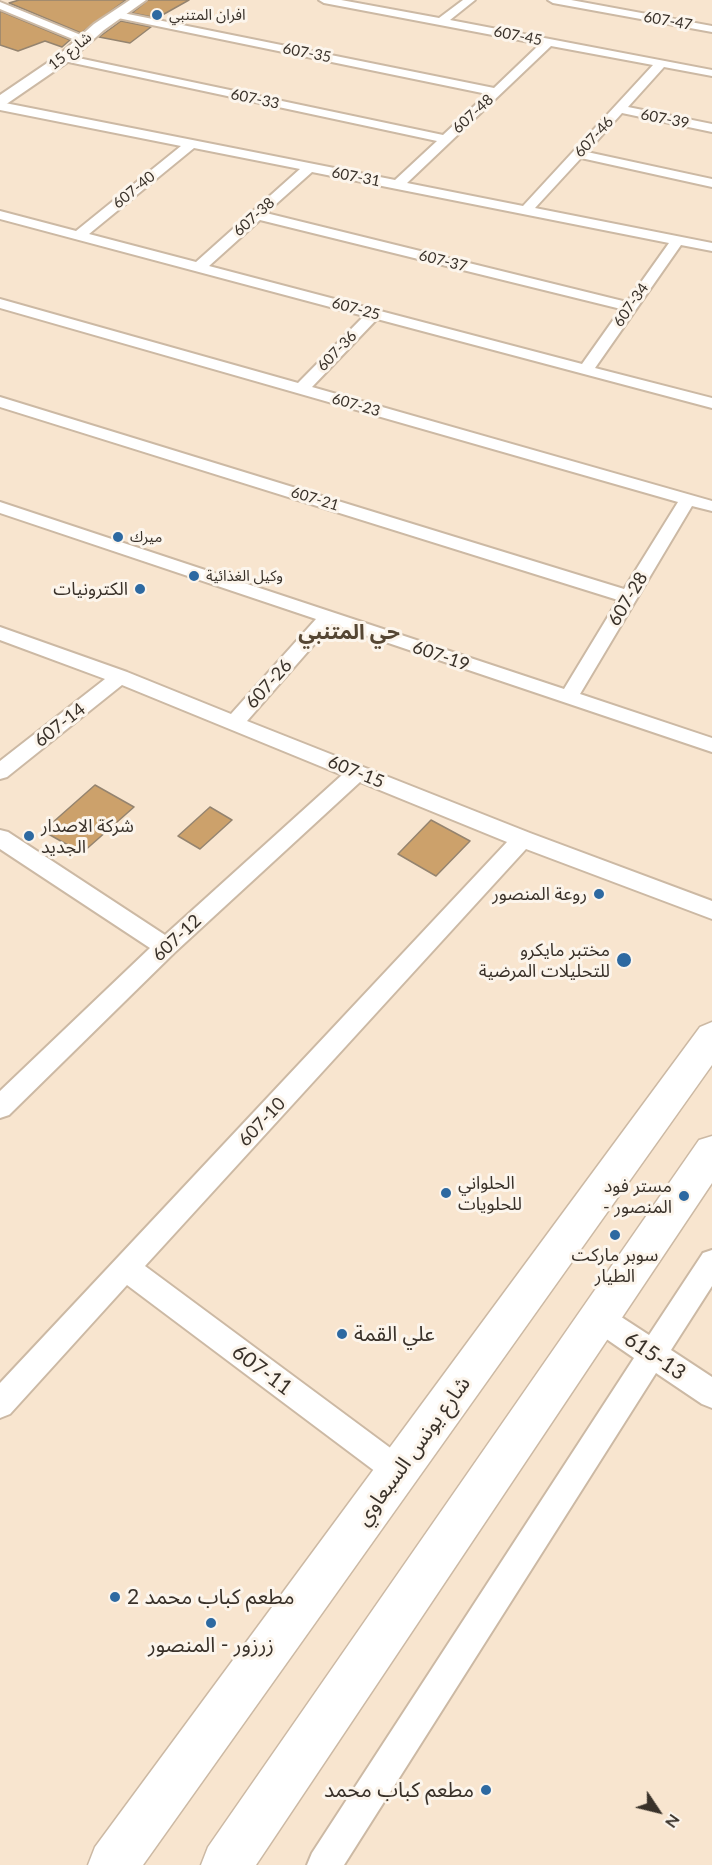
<!DOCTYPE html>
<html>
<head>
<meta charset="utf-8">
<style>
  body { margin:0 }
  #map { position:relative; width:712px; height:1865px; overflow:hidden; background:#f8e5cf; font-family:Lato,sans-serif }
  canvas { display:block }
  .north { position:absolute; left:628px; top:1781px; width:60px; height:60px; -webkit-text-stroke:4px #fcf5ec; paint-order:stroke; rotate:125deg; font-size:16px; font-weight:700; line-height:24px; text-align:center; color:#393129 }
  .north::after { content:''; display:block; margin:auto; width:21px; height:27px; background:#393129; clip-path:polygon(50% 0,100% 100%,50% 72%,0 100%) }
</style>
</head>
<body>
<div id="map">
<canvas width="712" height="1865"></canvas>
<div class="north">N</div>
</div>
<script>
const g = document.querySelector('canvas').getContext('2d');
g.lineJoin = 'round';
function paint(path, color) {
  g.fillStyle = color;
  g.fill(path, 'evenodd');
}
function toPath(rows) {
  const path = new Path2D();
  for (const r of rows) {
    path.moveTo(r[0], r[1]);
    for (let i = 2; i < r.length; i += 2) path.lineTo(r[i], r[i + 1]);
  }
  return path;
}
function strokePath(path, color, width, dash) {
  g.strokeStyle = color;
  g.lineWidth = width;
  g.lineCap = dash ? 'butt' : 'round';
  g.setLineDash(dash || []);
  g.stroke(path);
}
function drawText(font, color, halo, rows, align = 'center') {
  g.font = font + ' Lato,"Noto Sans Arabic",sans-serif';
  g.lineWidth = 6;
  g.setLineDash([]);
  g.textBaseline = 'middle';
  g.strokeStyle = halo;
  g.fillStyle = color;
  for (const [text, x, y, turn = 0] of rows) {
    g.save();
    g.translate(x, y);
    g.rotate((+turn || 0) * Math.PI / 180);
    g.textAlign = isNaN(turn) ? turn : align;
    if (halo) g.strokeText(text, 0, 0);
    g.fillText(text, 0, 0);
    g.restore();
  }
}
const building = toPath([
  [19,0,126,0,81,33,9,3,19,0],
  [148,0,189,0,157,18,132,13,148,0],
  [0,11,70,40,62,47,45,41,18,51,0,45,0,11],
  [121,21,151,27,130,43,99,37,121,21],
  [95,785,134,807,82,853,43,831,95,785],
  [210,807,232,820,200,849,178,836,210,807],
  [431,820,470,841,436,876,398,854,431,820]
]);
paint(building, '#cca16b');
strokePath(building, '#95846f', 1.5);
const minor = toPath([
  [319,0,341,0,439,18,463,0,475,0,450,20,712,70,712,76,664,67,628,107,712,124,712,132,622,113,587,152,712,179,712,187,581,158,535,208,712,243,712,251,681,245,595,368,712,398,712,408,377,319,312,387,712,501,712,511,692,506,580,694,712,738,712,752,332,624,247,721,530,833,712,901,712,919,526,849,145,1266,408,1461,413,1471,408,1481,398,1486,388,1481,127,1285,10,1414,0,1418,0,1383,507,842,360,782,174,953,9,1115,0,1118,0,1091,150,948,0,849,0,830,8,832,165,935,342,775,122,685,7,777,0,779,0,761,105,679,0,640,0,627,127,672,231,714,316,619,0,513,0,502,564,689,618,600,0,407,0,397,624,589,678,502,0,308,0,299,298,383,364,316,0,219,0,211,76,231,181,146,0,110,0,102,395,180,437,141,64,61,58,58,64,55,443,135,487,94,118,18,113,15,118,12,494,88,540,44,324,3,319,0],
  [551,46,653,65,523,206,407,183,551,46],
  [194,148,300,169,196,262,89,234,194,148],
  [312,172,397,189,669,243,627,302,266,213,312,172],
  [260,220,621,309,582,364,209,266,260,220],
  [548,0,571,0,712,26,712,32,553,3,548,0],
  [0,2,88,38,90,40,84,43,80,42,0,9,0,2],
  [712,1250,712,1286,671,1350,712,1377,712,1408,702,1404,656,1373,344,1865,307,1865,312,1853,634,1358,589,1327,585,1318,589,1309,599,1305,609,1309,649,1335,703,1253,712,1250]
]);
const tertiary = toPath([
  [130,0,146,0,104,30,69,61,5,105,0,107,0,95,59,55,94,24,130,0]
]);
const secondary = toPath([
  [712,1022,712,1065,143,1865,88,1865,95,1847,700,1027,712,1022],
  [712,1136,712,1183,256,1865,201,1865,208,1847,699,1140,712,1136]
]);
strokePath(minor, '#ccb9a4', 4);
strokePath(tertiary, '#ccb9a4', 4);
strokePath(secondary, '#ccb9a4', 3);
paint(minor, '#fff');
paint(tertiary, '#fff');
paint(secondary, '#fff');
for (const [x, y, r, color] of [
  [157,15,6,"#2d69a1"],
  [118,537,6,"#2d69a1"],
  [194,576,6,"#2d69a1"],
  [140,589,6,"#2d69a1"],
  [29,836,6,"#2d69a1"],
  [599,894,6,"#2d69a1"],
  [624,960,8,"#2d69a1"],
  [446,1193,6,"#2d69a1"],
  [684,1196,6,"#2d69a1"],
  [615,1235,6,"#2d69a1"],
  [342,1334,6,"#2d69a1"],
  [115,1597,6,"#2d69a1"],
  [211,1623,6,"#2d69a1"],
  [486,1790,6,"#2d69a1"]
]) {
  const dot = new Path2D();
  dot.arc(x, y, r, 0, 2 * Math.PI);
  g.fillStyle = color;
  g.fill(dot);
  strokePath(dot, '#fcf5ec', 2);
}
drawText('15px', '#393129', '#fcf5ec', [
  ["افران المتنبي",169,15],
  ["ميرك",130,537],
  ["وكيل الغذائية",206,576]
], 'left');
drawText('15px', '#393129', '#fcf5ec', [
  ["607-47",668,21,10],
  ["607-45",518,36,11],
  ["شارع 15",70,51,-39],
  ["607-35",307,53,11],
  ["607-33",255,99,12],
  ["607-48",473,114,-43],
  ["607-39",665,119,11],
  ["607-46",594,137,-47],
  ["607-31",356,177,11],
  ["607-40",134,190,-39],
  ["607-38",254,217,-42],
  ["607-37",443,261,14],
  ["607-34",631,305,-55],
  ["607-25",356,309,15],
  ["607-36",337,351,-46],
  ["607-23",356,405,16],
  ["607-21",315,499,17]
]);
drawText('18px', '#393129', '#fcf5ec', [
  ["الكترونيات",128,589],
  ["شركة الاصدار",41,826,"left"],
  ["الجديد",41,847,"left"],
  ["روعة المنصور",587,894],
  ["مختبر مايكرو",610,950],
  ["للتحليلات المرضية",610,971],
  ["الحلواني",458,1183,"left"],
  ["للحلويات",458,1204,"left"],
  ["مستر فود",672,1186],
  ["- المنصور",672,1207],
  ["سوبر ماركت",615,1255,"center"],
  ["الطيار",615,1276,"center"]
], 'right');
drawText('18px', '#393129', '#fcf5ec', [
  ["607-28",628,599,-59],
  ["607-19",441,656,19],
  ["607-26",269,684,-48],
  ["607-14",60,725,-38],
  ["607-15",356,772,22],
  ["607-12",177,938,-43],
  ["607-10",262,1122,-47]
]);
drawText('bold 21px', '#554633', '#fcf5ec', [
  ["حي المتنبي",349,632]
]);
drawText('21px', '#393129', '#fcf5ec', [
  ["علي القمة",354,1334],
  ["مطعم كباب محمد 2",127,1597],
  ["زرزور - المنصور",211,1645,"center"],
  ["مطعم كباب محمد",474,1790,"right"]
], 'left');
drawText('21px', '#393129', '#fcf5ec', [
  ["615-13",655,1356,34],
  ["607-11",262,1370,37],
  ["شارع يونس السبعاوي",413,1451,-54]
]);
</script>
</body>
</html>
